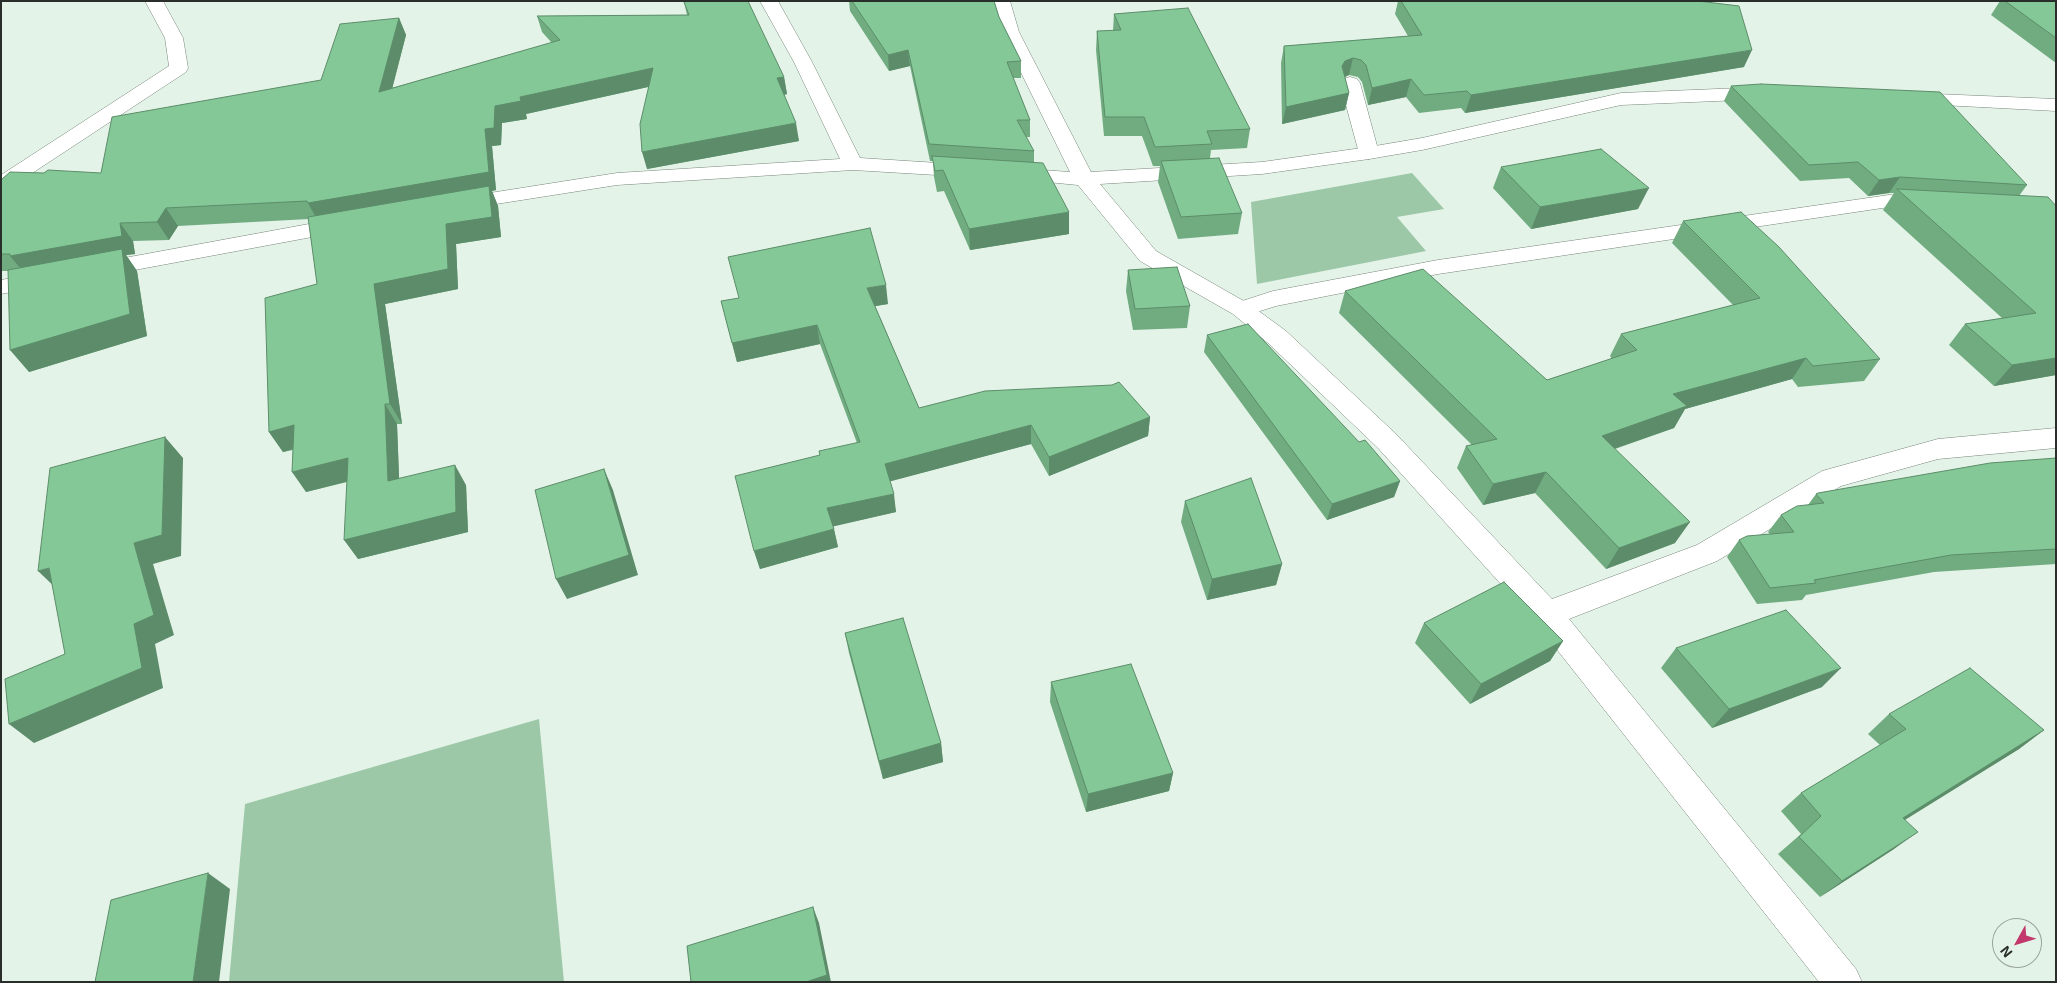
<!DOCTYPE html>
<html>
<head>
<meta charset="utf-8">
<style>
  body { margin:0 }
  #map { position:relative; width:2057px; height:983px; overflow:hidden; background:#e4f3e8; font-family:"Exo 2",sans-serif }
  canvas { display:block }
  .frame { position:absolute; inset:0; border:2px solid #292e2a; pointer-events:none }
  .north { position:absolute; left:1992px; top:918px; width:50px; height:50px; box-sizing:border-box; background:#e4f3e8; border:1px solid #99a49c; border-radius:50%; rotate:231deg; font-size:14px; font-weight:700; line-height:20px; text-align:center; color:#292e2a }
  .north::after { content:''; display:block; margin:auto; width:18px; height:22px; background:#c3386c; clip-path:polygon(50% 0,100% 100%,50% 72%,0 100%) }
</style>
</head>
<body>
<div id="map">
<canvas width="2057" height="983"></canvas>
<div class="frame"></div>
<div class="north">N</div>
</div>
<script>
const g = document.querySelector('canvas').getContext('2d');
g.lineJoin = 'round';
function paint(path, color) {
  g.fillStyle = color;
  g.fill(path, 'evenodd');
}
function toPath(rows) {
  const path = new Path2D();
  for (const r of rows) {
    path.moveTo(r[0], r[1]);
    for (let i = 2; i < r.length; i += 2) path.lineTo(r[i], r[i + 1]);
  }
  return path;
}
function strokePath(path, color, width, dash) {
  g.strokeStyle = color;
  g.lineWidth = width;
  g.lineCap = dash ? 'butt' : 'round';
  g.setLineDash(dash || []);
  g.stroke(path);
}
paint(toPath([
  [1412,173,1444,209,1397,217,1426,251,1257,284,1251,202],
  [539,719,564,982,229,982,245,804]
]), '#9dc8a8');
const service = toPath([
  [1350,77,1357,79,1360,83,1379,153,1376,157,1369,159,1362,157,1359,153,1340,83,1343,79,1350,77],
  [1889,195,1927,197,1935,198,1938,203,1935,208,1927,209,1889,207,1438,274,1276,306,1241,317,1233,314,1229,309,1233,304,1273,291,1438,260,1889,195]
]);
const minor = toPath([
  [145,1,163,1,183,38,188,68,186,72,8,189,1,191,1,175,169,66,165,38,145,1],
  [760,1,778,1,812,62,860,158,970,165,977,167,980,171,977,175,970,177,853,170,617,185,458,210,450,209,447,204,450,199,458,198,617,173,840,159,794,62,760,1],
  [992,1,1010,1,1019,32,1091,172,1262,162,1369,147,1422,138,1621,93,1765,87,1772,89,1775,93,1772,97,1765,99,1621,105,1422,150,1369,159,1262,174,1100,184,1156,251,1249,304,1286,331,1396,434,1552,599,1697,545,1822,471,1938,439,2056,428,2056,448,1938,459,1841,486,1717,561,1569,619,1856,969,1862,982,1819,982,1536,623,1378,448,1268,343,1233,314,1140,261,1078,185,1006,178,1003,174,1006,170,1013,168,1070,172,1001,32,992,1],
  [1911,93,2056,99,2056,111,1904,103,1901,99,1904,95,1911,93],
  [347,217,355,219,358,224,355,229,97,277,89,275,86,270,89,265,97,263,347,217],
  [45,272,53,274,57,279,53,284,1,294,1,280,45,272]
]);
strokePath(service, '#78867b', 1);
strokePath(minor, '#78867b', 1);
paint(service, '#fff');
paint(minor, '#fff');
paint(toPath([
  [849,1,994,1,999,17,1021,61,1021,78,1013,78,1030,120,1030,137,1026,137,1034,151,1034,163,1069,234,970,250,944,191,937,192,934,177,933,161,930,161,910,66,889,71,850,11],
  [1398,1,1698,1,1744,67,1465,113,1461,108,1419,113,1406,97,1368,105,1362,82,1358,77,1349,75,1345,77,1349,93,1345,110,1282,124,1281,63,1284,46,1408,36,1395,14],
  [2000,1,2056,1,2056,63,1991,15],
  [684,2,784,77,787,94,784,95,799,141,647,169,648,87,526,114,527,119,502,123,501,145,492,146,496,190,492,191,498,206,501,237,456,244,458,289,385,304,402,424,397,424,399,478,466,485,468,532,358,559,347,482,306,492,293,450,283,452,269,432,317,284,309,219,178,226,169,240,133,241,135,254,126,255,137,271,147,336,29,372,8,271,1,271,1,180,101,173,321,80,399,18,406,35,392,88,552,43,542,32,537,16,687,15],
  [1114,14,1250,129,1247,148,1211,150,1210,158,1242,213,1238,234,1178,239,1158,182,1160,166,1153,166,1142,136,1104,136,1096,50,1097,31,1113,31],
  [1731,86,2027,185,2019,196,2056,206,2056,375,1994,386,1949,345,1965,324,2002,318,1883,210,1894,193,1889,193,1868,196,1849,178,1800,181,1724,101],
  [1501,167,1638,209,1531,229,1493,188],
  [1683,221,1880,359,1864,381,1798,387,1792,379,1685,409,1674,428,1615,449,1675,543,1606,569,1535,493,1483,505,1457,468,1466,446,1472,445,1339,313,1345,291,1547,380,1612,359,1610,356,1621,334,1733,305,1672,243],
  [1128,270,1190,306,1187,328,1133,330,1126,291],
  [721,301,888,304,875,306,919,408,1150,417,1148,436,1049,476,1031,444,890,481,896,512,833,526,838,547,760,569,754,551,820,455,857,443,820,344,737,362],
  [1207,335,1359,442,1400,481,1394,497,1327,520,1204,352],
  [2056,458,2056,564,1934,572,1806,595,1802,600,1757,604,1727,557,1739,540,1770,534,1768,532,1781,515,1808,505,1816,494],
  [1185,501,1282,564,1276,585,1207,600,1181,522],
  [1424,623,1563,641,1550,661,1470,704,1415,643],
  [845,633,941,743,943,762,883,779,849,653],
  [1676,648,1822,687,1712,728,1661,668],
  [1051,682,1173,773,1169,791,1086,812,1050,702],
  [1889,714,2044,730,2019,749,1905,820,1894,849,1820,897,1778,854,1801,834,1781,811,1801,793,1880,745,1868,734]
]), '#71ac81');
paint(toPath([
  [399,18,406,35,387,109,379,92],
  [908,50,910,66,889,71,888,55],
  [1752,50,1744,67,1465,113,1471,95],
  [1353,58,1349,75,1342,78,1342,66,1345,61],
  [653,68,657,85,526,114,527,119,502,123,501,145,492,146,496,190,492,191,498,206,501,237,456,244,458,289,385,304,402,424,390,404,318,221,308,203,485,129,495,106,520,97],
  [784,77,787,94,780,96,777,78],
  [1411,79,1406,97,1368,105,1372,88],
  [1349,93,1345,110,1282,124,1286,107],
  [796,123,799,141,647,169,642,152],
  [1900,177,1889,193,1868,196,1879,180],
  [1649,188,1638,209,1531,229,1540,207],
  [166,208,178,226,169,240,157,222],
  [1069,212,1069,234,970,250,969,229],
  [120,223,133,241,135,254,126,255,137,271,147,336,29,372,10,350,25,274,10,256],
  [886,285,888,304,870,307,867,288],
  [817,325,820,344,737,362,732,343],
  [1806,358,1792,379,1685,409,1674,428,1590,457,1602,436,1673,394],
  [2056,358,2056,375,1994,386,2012,365],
  [385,404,397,424,400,501,388,481],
  [1150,417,1148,436,1049,476,1049,457],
  [294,425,307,445,283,452,269,432],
  [1031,425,1031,444,888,482,885,464],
  [165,437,183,458,181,556,153,564,174,635,155,644,163,688,34,743,9,724,134,624,134,543],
  [348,458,361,478,306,492,292,472],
  [455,465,466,485,468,532,358,559,344,540],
  [604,469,613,490,638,575,567,599,556,579],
  [1546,472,1535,493,1483,505,1493,484],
  [1400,481,1394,497,1327,520,1332,504],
  [894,494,896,512,831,527,827,508],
  [1690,522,1675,543,1606,569,1619,548],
  [834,529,838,547,760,569,754,551],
  [1282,564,1276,585,1207,600,1212,579],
  [49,568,60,592,38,571],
  [1563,641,1550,661,1470,704,1481,684],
  [1841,668,1822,687,1712,728,1729,709],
  [2044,730,2019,749,1880,835,1903,818],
  [941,743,943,762,883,779,879,761],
  [1173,773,1169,791,1086,812,1088,794],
  [1918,832,1894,849,1820,897,1842,881],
  [208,873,230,889,219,982,193,982],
  [813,907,819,923,831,982,806,982]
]), '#5c8c69');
const building = toPath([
  [690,1,748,1,784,77,777,78,796,123,642,152,640,124,653,68,520,97,521,101,495,106,494,128,485,129,489,172,308,203,307,201,166,208,157,222,120,223,122,236,10,256,10,254,1,254,1,180,10,172,44,173,48,170,101,173,112,117,321,80,340,24,399,18,379,92,560,40,537,16,689,15,684,2,690,1],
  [852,1,994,1,999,17,1021,61,1007,62,1030,120,1017,120,1034,151,929,144,908,50,888,55,852,1],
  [1401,1,1698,1,1739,6,1752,50,1471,95,1467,91,1424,95,1411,79,1372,88,1366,65,1361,60,1353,58,1345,61,1342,66,1349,93,1286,107,1284,46,1422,35,1401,1],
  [2005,1,2056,1,2056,38,2005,1],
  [1188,8,1250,129,1207,131,1212,144,1155,147,1144,117,1105,117,1097,31,1121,30,1114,14,1188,8],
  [1761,84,1940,92,2027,185,1900,177,1879,180,1858,162,1809,165,1731,86,1761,84],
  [1601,149,1649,188,1540,207,1501,167,1601,149],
  [932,156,1043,163,1069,212,969,229,943,170,935,171,932,156],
  [1219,158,1242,213,1181,217,1161,161,1219,158],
  [489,186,492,217,446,224,448,269,374,284,390,404,385,404,388,481,455,465,456,512,344,540,348,458,292,472,294,425,269,432,265,298,317,284,308,217,489,186],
  [1897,189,2048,197,2056,206,2056,358,2012,365,1965,324,2036,313,1897,189],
  [1741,212,1779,247,1880,359,1813,366,1806,358,1673,394,1687,406,1602,436,1690,522,1619,548,1546,472,1493,484,1466,446,1497,439,1345,291,1423,269,1547,380,1637,350,1621,334,1760,298,1683,221,1741,212],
  [870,228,886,285,867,288,919,408,985,391,1112,385,1119,382,1150,417,1049,457,1031,425,885,464,894,494,827,508,834,529,754,551,735,476,820,455,819,451,860,442,817,325,732,343,721,301,739,298,728,257,870,228],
  [122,249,130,314,10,350,8,270,122,249],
  [1177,267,1190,306,1135,309,1128,270,1177,267],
  [1248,324,1359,442,1365,440,1400,481,1332,504,1207,335,1248,324],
  [165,437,162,535,134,543,154,615,134,624,142,668,9,724,5,679,65,654,49,568,38,571,50,468,165,437],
  [2056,458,2056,549,1951,555,1814,580,1816,583,1770,588,1739,540,1747,536,1794,532,1781,515,1797,506,1824,503,1816,494,1818,493,1990,463,2056,458],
  [604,469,629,555,556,579,535,490,604,469],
  [1251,478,1282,564,1212,579,1185,501,1251,478],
  [1504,582,1563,641,1481,684,1424,623,1504,582],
  [1786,610,1841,668,1729,709,1676,648,1786,610],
  [903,618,941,743,879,761,845,633,903,618],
  [1131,664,1173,773,1088,794,1051,682,1131,664],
  [1970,668,2044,730,1903,818,1918,832,1842,881,1799,837,1821,816,1801,793,1906,729,1889,714,1970,668],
  [208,873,193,982,95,982,111,900,208,873],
  [813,907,827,975,806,982,691,982,687,946,813,907]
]);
paint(building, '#83c896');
strokePath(building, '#5c8c69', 1);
</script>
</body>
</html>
